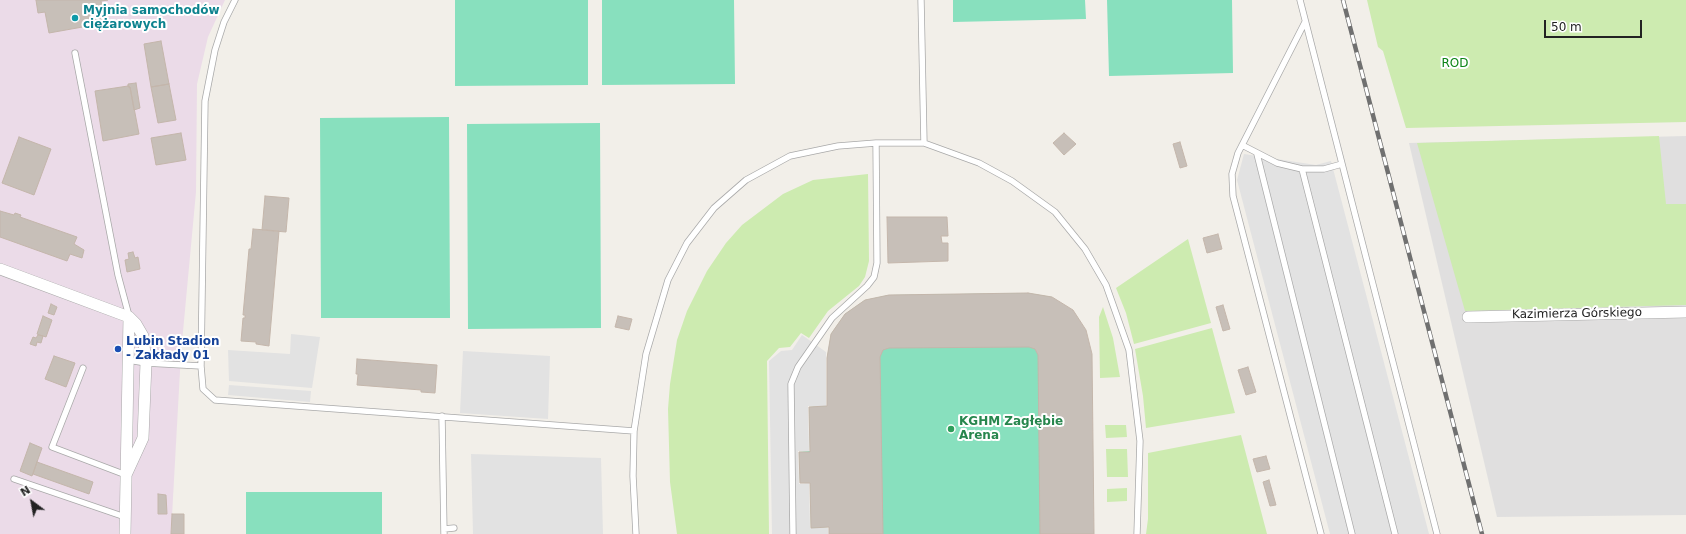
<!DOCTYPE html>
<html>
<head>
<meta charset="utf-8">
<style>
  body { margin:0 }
  #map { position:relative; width:1686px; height:534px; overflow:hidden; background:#f2efe9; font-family:"DejaVu Sans",sans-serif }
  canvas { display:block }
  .north { position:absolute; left:12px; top:482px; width:40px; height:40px; -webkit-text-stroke:3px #fff; paint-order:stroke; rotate:328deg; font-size:11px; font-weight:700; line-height:16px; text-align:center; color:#222 }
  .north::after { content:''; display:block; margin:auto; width:14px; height:18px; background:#222; clip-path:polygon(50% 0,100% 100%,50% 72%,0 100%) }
  .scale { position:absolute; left:1544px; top:20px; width:98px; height:18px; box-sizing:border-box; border:2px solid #222; border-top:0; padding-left:5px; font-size:12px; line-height:14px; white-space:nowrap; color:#222; -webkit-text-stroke:3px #fff; paint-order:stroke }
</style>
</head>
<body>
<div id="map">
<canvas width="1686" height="534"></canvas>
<div class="north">N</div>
<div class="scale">50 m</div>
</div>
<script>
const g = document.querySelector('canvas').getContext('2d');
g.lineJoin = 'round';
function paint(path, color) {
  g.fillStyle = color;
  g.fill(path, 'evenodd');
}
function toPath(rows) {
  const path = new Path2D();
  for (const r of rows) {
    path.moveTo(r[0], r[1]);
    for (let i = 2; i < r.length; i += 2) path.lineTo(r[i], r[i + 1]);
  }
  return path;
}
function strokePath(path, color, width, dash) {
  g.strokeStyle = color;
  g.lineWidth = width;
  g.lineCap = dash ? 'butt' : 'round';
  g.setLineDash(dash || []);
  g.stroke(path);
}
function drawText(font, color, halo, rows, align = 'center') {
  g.font = font + ' "DejaVu Sans",sans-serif';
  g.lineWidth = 4;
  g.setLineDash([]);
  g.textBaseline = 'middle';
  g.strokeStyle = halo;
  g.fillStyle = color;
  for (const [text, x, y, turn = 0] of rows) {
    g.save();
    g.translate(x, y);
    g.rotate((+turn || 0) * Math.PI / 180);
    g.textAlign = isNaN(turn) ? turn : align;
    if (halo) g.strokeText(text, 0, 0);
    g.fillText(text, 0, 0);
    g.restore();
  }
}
paint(toPath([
  [1686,136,1686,515,1497,517,1409,143]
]), '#e0dfdf');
paint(toPath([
  [0,0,225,0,208,37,197,84,196,192,181,353,171,534,0,534]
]), '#ebdbe8');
paint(toPath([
  [1367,0,1686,0,1686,122,1406,128,1383,51,1378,47],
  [1659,136,1666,204,1686,204,1686,305,1465,311,1417,143],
  [868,174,869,261,865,277,859,286,828,311,809,338,801,333,790,347,779,348,767,361,769,534,677,534,670,482,668,409,670,384,677,340,687,311,707,271,726,243,742,225,783,194,813,180],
  [1188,239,1211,323,1134,344,1126,313,1116,288],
  [1103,307,1113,338,1120,377,1100,378,1099,317],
  [1212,328,1235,413,1146,428,1143,396,1135,349],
  [1105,425,1126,425,1127,437,1106,438],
  [1241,435,1267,534,1146,534,1148,519,1148,453],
  [1106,449,1127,449,1128,477,1107,477],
  [1127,488,1127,501,1107,502,1107,489]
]), '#cdebb0');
paint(toPath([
  [455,0,588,0,588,85,455,86],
  [602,0,734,0,735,84,602,85],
  [953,0,1085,0,1086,19,953,22],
  [1107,0,1232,0,1233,73,1109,76],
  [449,117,450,318,321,318,320,118],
  [600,123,601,328,468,329,467,124],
  [1028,293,1052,297,1094,534,829,534,829,527,811,528,810,483,800,483,799,452,810,451,809,407,827,406,827,358,831,334,845,314,865,300,889,295],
  [246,492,382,492,382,534,246,534]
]), '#88e0be');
paint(toPath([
  [1244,154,1316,165,1331,161,1429,534,1330,534,1237,180],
  [291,334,320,337,312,388,229,381,228,350,290,354],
  [802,335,826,352,826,406,808,406,809,451,798,451,799,484,809,483,810,528,828,528,828,534,772,534,769,361,781,351,792,350],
  [463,351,550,356,548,419,460,413],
  [229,385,311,391,310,402,228,395],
  [471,454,601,458,603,534,473,534]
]), '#e2e2e2');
const building = toPath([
  [36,0,108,0,101,1,105,23,49,33,45,12,38,13,36,0],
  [161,41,169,84,151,87,144,44,161,41],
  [136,83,140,108,134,110,130,87,128,87,128,84,136,83],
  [169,84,176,120,158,123,151,87,169,84],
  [128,86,130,87,139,134,103,141,95,91,128,86],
  [181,133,186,160,156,165,151,138,181,133],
  [1064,133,1076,144,1064,155,1053,143,1064,133],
  [19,137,51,149,34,195,2,183,19,137],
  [1180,142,1187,166,1180,168,1173,144,1180,142],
  [265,196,289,198,286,232,262,230,265,196],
  [0,211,14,215,15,213,21,215,20,217,77,237,74,244,84,250,82,258,70,254,67,261,0,237,0,211],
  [887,217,947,217,948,236,941,236,942,243,948,243,948,261,888,263,887,217],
  [253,229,279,231,269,346,256,344,256,342,241,341,243,318,245,318,245,315,243,315,249,249,251,249,253,229],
  [1218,234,1222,249,1207,253,1203,238,1218,234],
  [133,252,135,258,138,257,140,269,127,272,125,260,129,259,128,253,133,252],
  [1028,293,1052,297,1073,310,1086,330,1092,354,1094,534,1040,534,1038,355,1035,349,1029,347,889,348,883,350,880,357,883,534,829,534,829,527,811,528,810,483,800,483,799,452,810,452,809,407,827,406,827,358,831,334,845,314,865,300,889,295,1028,293],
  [51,304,57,307,54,315,48,313,51,304],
  [1223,305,1230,329,1223,331,1216,307,1223,305],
  [43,316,52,320,46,337,37,334,43,316],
  [618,316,632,319,629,330,615,327,618,316],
  [38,335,43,336,41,343,37,342,36,346,30,344,33,337,36,338,38,335],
  [54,356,75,363,66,387,45,379,54,356],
  [357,359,437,365,435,393,421,392,421,390,357,385,358,374,356,374,357,359],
  [1248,367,1256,392,1246,395,1238,370,1248,367],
  [30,443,42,448,32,476,20,471,30,443],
  [1266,456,1270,469,1257,472,1253,459,1266,456],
  [37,462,93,482,89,494,33,474,37,462],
  [1269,480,1276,505,1270,506,1263,482,1269,480],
  [158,494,166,495,167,514,158,514,158,494],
  [172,514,184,514,184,534,171,534,172,514]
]);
paint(building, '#c7bfb8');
strokePath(building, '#c4b6ab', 1);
const lane = toPath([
  [921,0,924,143],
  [1300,0,1437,534],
  [1305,22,1238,153,1232,174,1233,196,1321,534],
  [75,53,118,275,129,316],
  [1242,145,1277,163,1302,169,1324,169,1342,164],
  [1257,154,1352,534],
  [1302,169,1395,534],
  [128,360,146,363,201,366,203,389,215,400,634,431],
  [201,366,205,101,215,50,224,22,235,0],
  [83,368,52,447,126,475],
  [442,416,444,534],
  [14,479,125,517],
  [444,529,454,528],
  [636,534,633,476,634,431,646,354,668,280,687,243,714,208,746,180,790,156,838,146,876,143,924,143,979,163,1012,181,1055,212,1085,249,1106,285,1129,350,1140,441,1137,534],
  [793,534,791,384,798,367,832,318,867,286,874,277,877,263,876,143]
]);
const street = toPath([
  [0,269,129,317,136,324,143,336,146,363,143,438,126,475],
  [1468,317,1686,312],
  [125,534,129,317]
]);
strokePath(lane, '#a9a9a9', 7);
strokePath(street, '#a9a9a9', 12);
strokePath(lane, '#fff', 5.5);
strokePath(street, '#fff', 11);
const rail = toPath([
  [1343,0,1482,534]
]);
strokePath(rail, '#707070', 4.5);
strokePath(rail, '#fff', 3, [9]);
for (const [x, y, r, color] of [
  [75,18,4,"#0f9aa8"],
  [118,349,4,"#1a4fb4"],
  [951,429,4,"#2e9e5b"]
]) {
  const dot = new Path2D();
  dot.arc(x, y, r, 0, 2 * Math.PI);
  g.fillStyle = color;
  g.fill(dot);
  strokePath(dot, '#fff', 1.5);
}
drawText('bold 12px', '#0d838f', '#fff', [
  ["Myjnia samochodów",83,11],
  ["ciężarowych",83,25]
], 'left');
drawText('12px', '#0c8416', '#fff', [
  ["ROD",1455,64]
]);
drawText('12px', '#222', '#fff', [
  ["Kazimierza Górskiego",1577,314,-1]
]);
drawText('bold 12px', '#164399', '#fff', [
  ["Lubin Stadion",126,342],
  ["- Zakłady 01",126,356]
], 'left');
drawText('bold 12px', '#27864d', '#fff', [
  ["KGHM Zagłębie",959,422],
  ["Arena",959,436]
], 'left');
</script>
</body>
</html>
